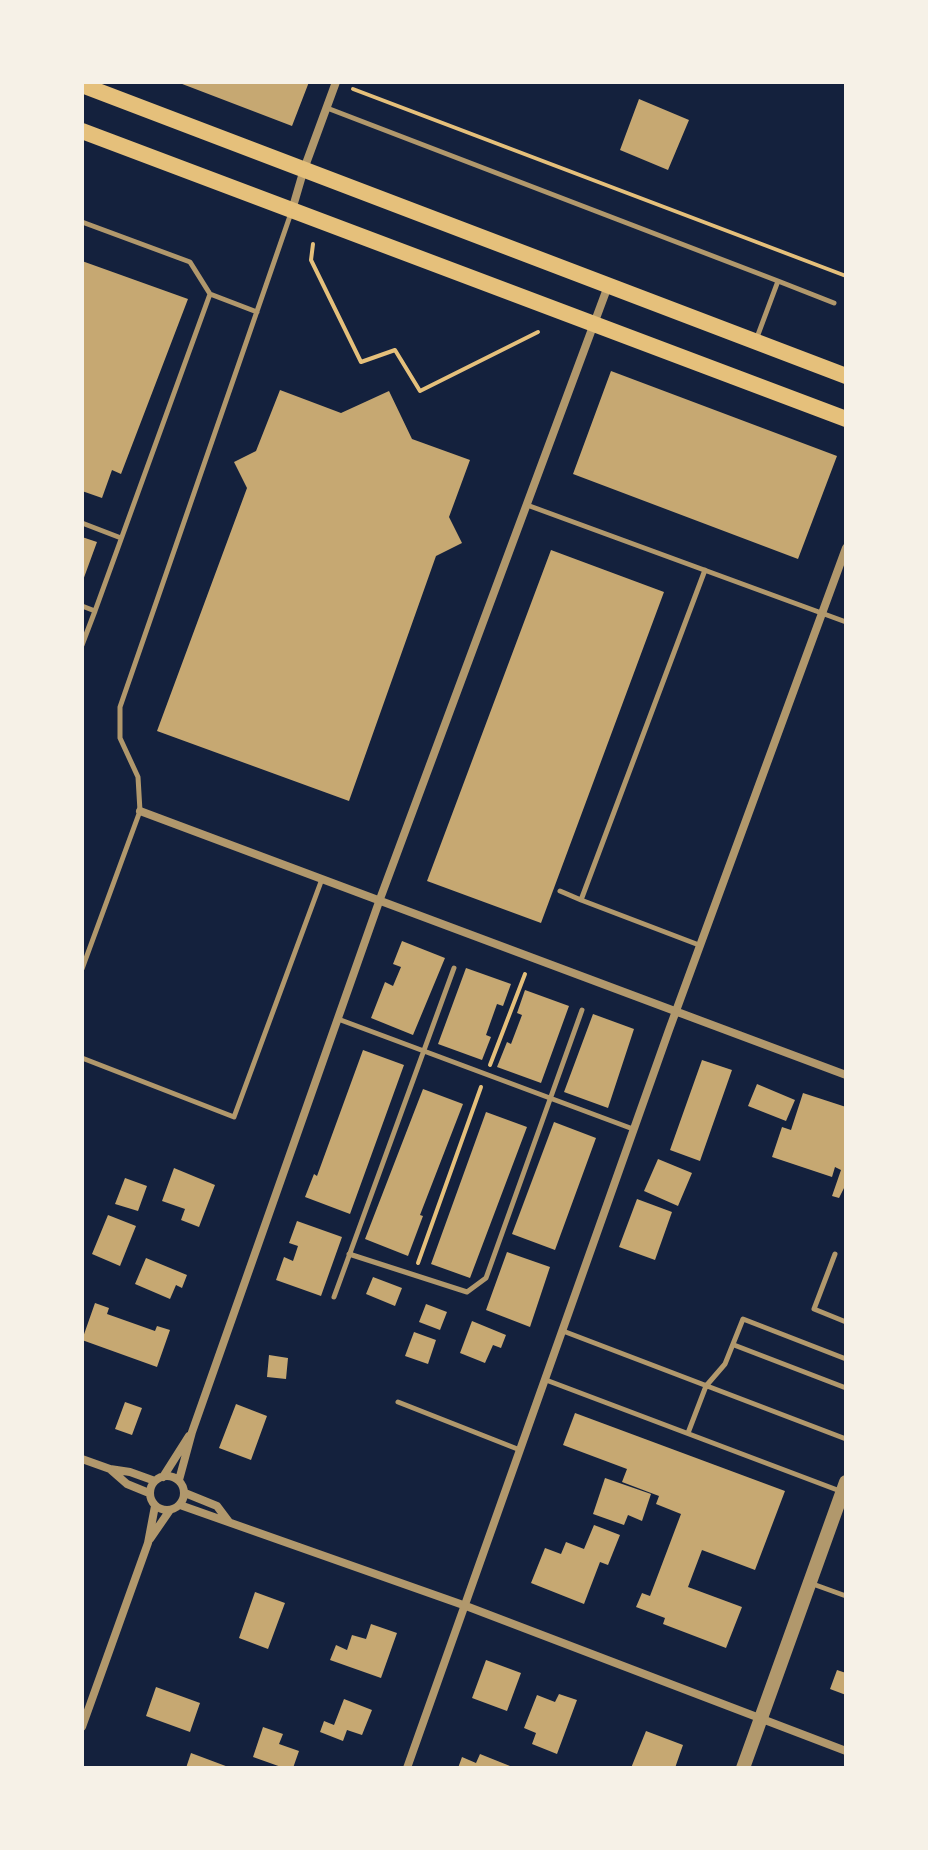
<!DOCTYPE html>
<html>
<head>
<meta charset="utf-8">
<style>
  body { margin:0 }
  #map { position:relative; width:928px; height:1850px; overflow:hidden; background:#14213d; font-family:"Roboto Condensed",sans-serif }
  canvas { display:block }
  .frame { position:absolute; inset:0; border:84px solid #f6f1e7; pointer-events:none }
</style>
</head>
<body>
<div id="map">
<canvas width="928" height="1850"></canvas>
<div class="frame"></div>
</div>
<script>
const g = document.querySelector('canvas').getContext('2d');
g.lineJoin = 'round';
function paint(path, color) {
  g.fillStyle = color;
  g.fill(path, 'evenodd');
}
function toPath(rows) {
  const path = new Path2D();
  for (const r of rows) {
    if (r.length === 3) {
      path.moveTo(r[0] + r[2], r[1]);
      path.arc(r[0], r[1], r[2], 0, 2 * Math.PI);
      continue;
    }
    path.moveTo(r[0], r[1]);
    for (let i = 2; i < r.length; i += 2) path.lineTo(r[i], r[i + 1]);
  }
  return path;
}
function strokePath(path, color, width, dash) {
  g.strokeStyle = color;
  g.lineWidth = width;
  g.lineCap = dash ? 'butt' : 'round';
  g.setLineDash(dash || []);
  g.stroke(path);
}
paint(toPath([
  [177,82,309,82,292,126],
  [639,99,689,120,668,170,620,150],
  [82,261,188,299,121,474,112,470,102,498,82,491],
  [611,371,837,456,798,559,573,474],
  [280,390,341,413,389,391,412,439,470,460,449,517,462,543,436,556,349,801,157,731,247,488,234,462,256,451],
  [82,537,97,542,82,583],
  [551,550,664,592,541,923,427,881],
  [402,941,445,958,413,1035,371,1018,385,982,393,986,401,967,393,964],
  [466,968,511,984,503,1006,497,1004,486,1035,491,1037,482,1060,438,1044],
  [525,990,569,1006,541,1083,497,1067,507,1042,511,1044,522,1015,517,1013],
  [593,1014,634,1029,608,1108,564,1092],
  [363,1050,404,1065,350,1214,305,1197,314,1174,317,1176],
  [702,1060,732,1070,700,1161,670,1150],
  [757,1084,795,1100,786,1121,748,1106],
  [423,1089,463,1104,420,1215,423,1216,408,1256,365,1239],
  [803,1093,846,1107,846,1184,839,1198,832,1196,841,1170,835,1167,832,1177,772,1157,782,1127,791,1130],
  [486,1112,527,1127,470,1278,431,1264],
  [554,1122,596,1138,555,1250,512,1234],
  [658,1159,692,1173,678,1206,644,1191],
  [174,1168,215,1185,199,1227,181,1220,185,1209,162,1201],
  [125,1178,147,1186,138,1211,115,1204],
  [637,1199,672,1212,655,1260,619,1247],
  [108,1215,136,1226,120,1266,92,1254],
  [297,1221,342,1237,321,1296,276,1280,284,1257,293,1261,298,1246,289,1243],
  [507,1252,550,1267,530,1327,486,1310],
  [146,1258,187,1275,182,1288,176,1285,170,1299,135,1284],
  [373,1277,402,1288,395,1306,366,1294],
  [95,1303,109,1308,107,1314,155,1331,157,1326,170,1330,157,1367,82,1340],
  [426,1304,447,1312,440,1330,419,1322],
  [472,1321,506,1335,501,1348,493,1345,485,1363,460,1353],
  [414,1332,436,1340,428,1364,405,1356],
  [269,1355,288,1358,286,1379,267,1377],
  [125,1402,142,1408,132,1435,115,1429],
  [236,1404,267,1416,251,1460,219,1448],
  [575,1413,785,1491,755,1570,702,1550,688,1587,742,1607,726,1648,663,1624,665,1618,636,1607,642,1593,650,1596,681,1514,656,1504,659,1496,622,1482,627,1469,563,1445],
  [605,1478,651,1494,642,1521,628,1515,624,1525,593,1514],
  [594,1525,620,1535,608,1565,600,1562,584,1604,531,1583,545,1548,561,1554,566,1542,584,1549],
  [255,1592,285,1603,268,1649,239,1638],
  [371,1624,397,1633,381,1678,330,1660,336,1645,347,1650,352,1635,366,1639],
  [486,1660,521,1673,507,1711,472,1698],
  [837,1670,846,1673,846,1695,830,1689],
  [156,1687,200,1703,190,1732,146,1716],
  [559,1694,577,1700,557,1754,532,1744,536,1733,524,1728,537,1695,555,1702],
  [344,1699,372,1710,362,1735,347,1730,343,1741,320,1732,324,1721,334,1725],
  [263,1727,283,1734,279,1744,299,1751,293,1768,284,1768,253,1757],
  [646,1731,683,1745,675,1768,631,1768],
  [191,1753,231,1768,186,1768],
  [480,1754,515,1768,458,1768,462,1757,476,1763]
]), '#c6a872');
strokePath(toPath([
  [353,89,846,276],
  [313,244,311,260,361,362,395,350,420,391,538,332],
  [490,1065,525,974],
  [418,1263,481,1087]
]), '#e5c07b', 4);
strokePath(toPath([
  [327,108,778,281],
  [82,222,190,262,210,294,257,312],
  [756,340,778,281,834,303],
  [527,505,846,622],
  [82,523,121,538],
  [82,606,95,611,210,294],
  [82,645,95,611],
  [560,891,581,900],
  [699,945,581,900,705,570],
  [82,969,140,811,138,777,120,738,120,707,291,213],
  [338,1019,633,1129],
  [82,1058,234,1117,322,879],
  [349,1254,467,1292,486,1278,582,1010],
  [835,1254,814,1309,846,1322],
  [334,1297,454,968],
  [563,1331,846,1439],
  [734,1345,846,1388],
  [546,1380,840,1491],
  [398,1402,520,1450],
  [688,1433,706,1386,725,1364,743,1319,846,1359],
  [810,1583,846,1596]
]), '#b1986c', 5);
strokePath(toPath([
  [292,210,304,169,336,82],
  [140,811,846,1075],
  [82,1459,110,1469,130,1472,155,1481],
  [111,1470,127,1484,149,1493],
  [167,1493,17],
  [163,1477,189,1436],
  [179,1480,192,1432,380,899,608,286],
  [185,1493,217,1506,229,1522],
  [180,1505,466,1606,846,1751],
  [150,1539,170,1510],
  [82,1727,148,1543,155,1506],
  [407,1768,669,1030,846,548]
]), '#b1986c', 8);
strokePath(toPath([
  [743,1768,846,1482]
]), '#b1986c', 14);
strokePath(toPath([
  [82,85,846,376],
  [82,131,846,419]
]), '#e5c07b', 16);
</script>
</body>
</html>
